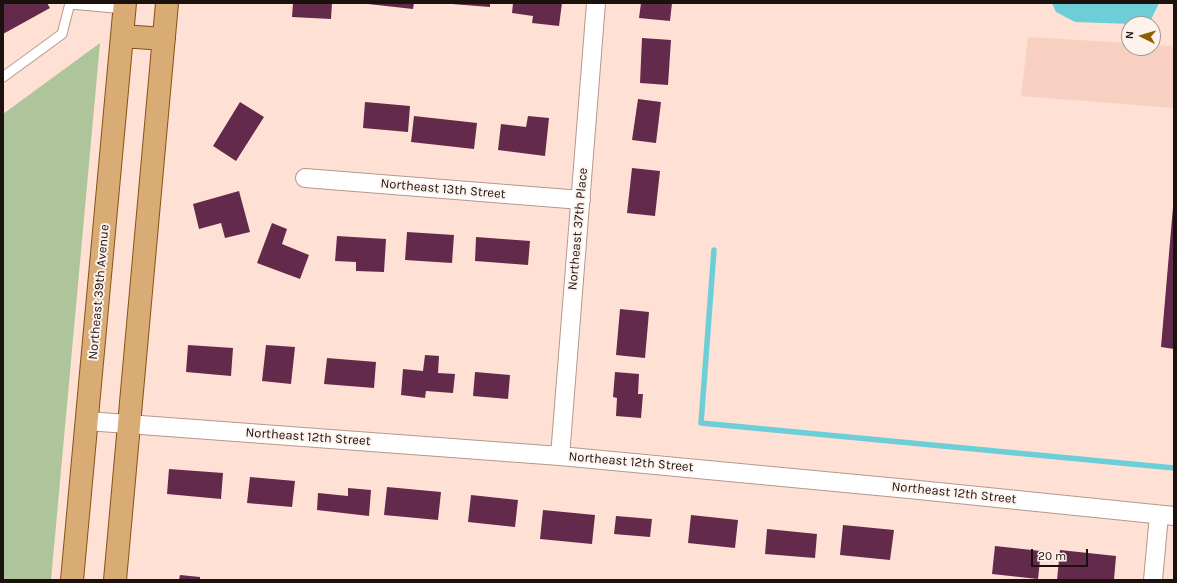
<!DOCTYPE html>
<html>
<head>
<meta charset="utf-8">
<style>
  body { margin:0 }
  #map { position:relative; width:1177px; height:583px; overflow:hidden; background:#ffe0d4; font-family:Karla,sans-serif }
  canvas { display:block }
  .frame { position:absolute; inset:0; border:4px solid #1b110d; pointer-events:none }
  .north { position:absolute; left:1121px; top:16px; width:40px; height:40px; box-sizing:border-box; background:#fef2ed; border:1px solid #a39893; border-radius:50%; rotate:275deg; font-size:11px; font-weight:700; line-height:16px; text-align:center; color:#1b110d }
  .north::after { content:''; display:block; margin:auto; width:14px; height:18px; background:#8c5f04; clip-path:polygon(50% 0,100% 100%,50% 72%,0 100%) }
  .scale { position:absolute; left:1031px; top:549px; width:57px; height:18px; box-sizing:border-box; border:2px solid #1b110d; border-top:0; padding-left:5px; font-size:12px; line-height:14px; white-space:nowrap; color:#1b110d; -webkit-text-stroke:3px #fef2ed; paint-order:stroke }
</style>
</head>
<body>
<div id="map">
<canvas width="1177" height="583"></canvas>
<div class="frame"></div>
<div class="north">N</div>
<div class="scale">20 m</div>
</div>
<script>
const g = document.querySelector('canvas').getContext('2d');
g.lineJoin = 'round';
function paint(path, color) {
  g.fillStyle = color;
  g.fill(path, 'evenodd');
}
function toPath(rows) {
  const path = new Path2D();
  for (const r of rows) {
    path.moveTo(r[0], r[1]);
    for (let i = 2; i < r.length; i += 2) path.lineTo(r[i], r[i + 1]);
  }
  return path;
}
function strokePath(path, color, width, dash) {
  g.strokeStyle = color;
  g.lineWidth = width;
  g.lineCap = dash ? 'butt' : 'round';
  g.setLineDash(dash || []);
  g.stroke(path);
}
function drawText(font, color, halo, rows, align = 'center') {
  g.font = font + ' Karla,sans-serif';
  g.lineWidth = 4;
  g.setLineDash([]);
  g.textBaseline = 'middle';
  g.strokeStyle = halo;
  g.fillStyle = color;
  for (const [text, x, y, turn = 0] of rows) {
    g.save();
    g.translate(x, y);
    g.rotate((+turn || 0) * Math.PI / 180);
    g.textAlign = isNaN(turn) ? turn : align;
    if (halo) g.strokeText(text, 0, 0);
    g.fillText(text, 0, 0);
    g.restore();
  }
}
paint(toPath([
  [1028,37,1129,43,1129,48,1153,48,1153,45,1174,46,1174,108,1021,96]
]), '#f7d0c2');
paint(toPath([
  [100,43,51,580,3,580,3,114]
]), '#aec59c');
paint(toPath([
  [1052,3,1159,3,1149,24,1131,24,1075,22,1056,12]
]), '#6cced7');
strokePath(toPath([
  [714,250,701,423,1174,468]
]), '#6cced7', 5.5);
paint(toPath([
  [3,3,47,3,50,8,3,34],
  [293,3,332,3,331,19,292,17],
  [368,3,414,3,413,9,368,4],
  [452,3,490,3,490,7,452,4],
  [513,3,562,3,559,26,532,23,533,16,512,13],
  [641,3,672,3,670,21,639,18],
  [642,38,671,40,668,85,640,83],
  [638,99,661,102,656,143,632,140],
  [240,102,264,117,236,161,213,146],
  [365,102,410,106,408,132,363,128],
  [414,116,477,123,474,149,411,142],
  [528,116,549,118,545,156,498,150,501,124,526,127],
  [632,168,660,171,655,216,627,213],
  [239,191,250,232,225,238,221,223,199,229,193,204],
  [1173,207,1174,207,1174,349,1161,347],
  [272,223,287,229,282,244,309,255,300,279,257,263],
  [407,232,454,235,452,263,405,260],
  [337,236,386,239,384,272,356,271,356,262,335,261],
  [476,237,530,241,528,265,475,261],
  [620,309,649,312,645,358,616,355],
  [188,345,233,348,231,376,186,372],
  [266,345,295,347,291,384,262,381],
  [425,355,439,356,438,373,455,374,453,393,426,391,425,398,401,395,403,369,423,371],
  [327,358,376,362,374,388,324,384],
  [475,372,510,375,508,399,473,396],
  [615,372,639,374,638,394,643,394,641,418,616,416,617,398,613,397],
  [169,469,223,473,221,499,167,494],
  [250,477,295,481,292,507,247,503],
  [387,487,441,492,438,520,384,515],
  [348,488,371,490,369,516,317,510,318,493,348,496],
  [471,495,518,500,515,527,468,522],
  [543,510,595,515,592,544,540,539],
  [691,515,738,520,735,548,688,543],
  [616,516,652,519,650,537,614,534],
  [843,525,894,530,890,560,840,555],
  [767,529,817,534,815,558,765,554],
  [995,546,1041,551,1038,579,992,574],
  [1060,550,1116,556,1114,580,1057,580],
  [180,575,200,577,200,580,179,580]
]), '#632a4c');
const lane = toPath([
  [70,4,125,9],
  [3,77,62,34,70,3]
]);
const street = toPath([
  [305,178,581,200],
  [87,421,560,456,909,489,1174,516],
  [560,456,596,3],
  [1153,580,1159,515]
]);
const primary = toPath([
  [122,36,164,39],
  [72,580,125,3],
  [115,580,167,3]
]);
strokePath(lane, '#b5988d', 11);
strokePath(street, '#b5988d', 20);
strokePath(primary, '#865115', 24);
strokePath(lane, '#fff', 9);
strokePath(street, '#fff', 18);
strokePath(primary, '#d9ab75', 22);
drawText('13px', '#1b110d', '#fef2ed', [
  ["Northeast 13th Street",443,189,5],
  ["Northeast 37th Place",578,229,-85],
  ["Northeast 39th Avenue",99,292,-85],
  ["Northeast 12th Street",308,437,4],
  ["Northeast 12th Street",631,462,5],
  ["Northeast 12th Street",954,493,6]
]);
</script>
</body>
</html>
